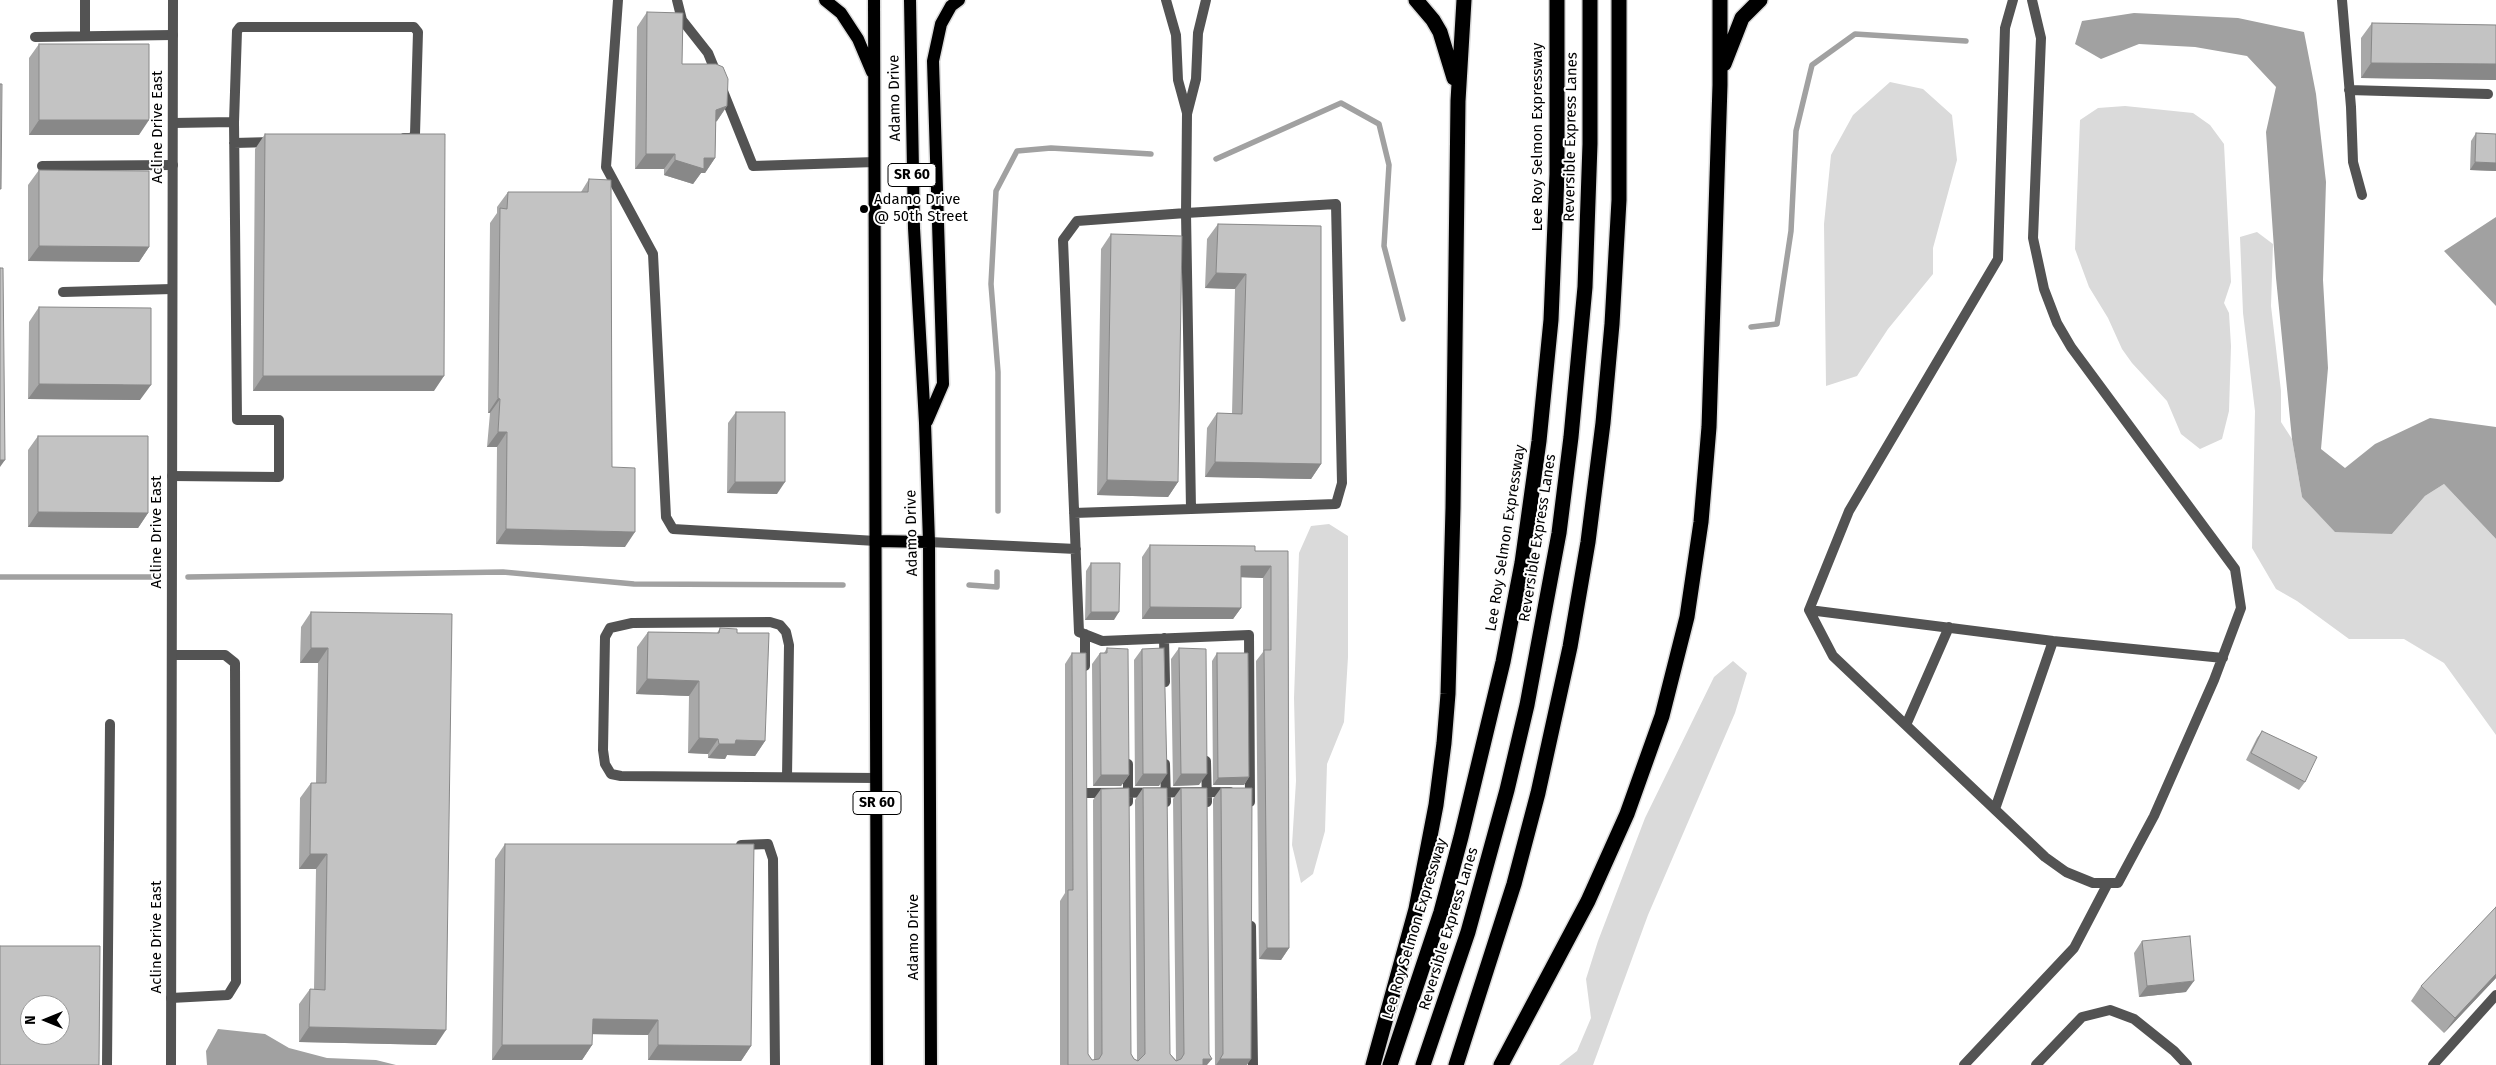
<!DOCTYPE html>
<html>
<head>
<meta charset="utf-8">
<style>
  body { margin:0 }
  #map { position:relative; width:2496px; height:1065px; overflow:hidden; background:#fff; font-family:"Fira Sans",sans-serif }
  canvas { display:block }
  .north { position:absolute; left:20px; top:995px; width:50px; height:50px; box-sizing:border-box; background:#fff; border:1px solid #999; border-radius:50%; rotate:270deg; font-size:14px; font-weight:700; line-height:20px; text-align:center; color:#000 }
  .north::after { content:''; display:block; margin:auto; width:18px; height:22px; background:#000; clip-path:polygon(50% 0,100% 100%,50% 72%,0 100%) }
</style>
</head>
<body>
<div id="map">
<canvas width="2496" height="1065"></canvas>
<div class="north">N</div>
</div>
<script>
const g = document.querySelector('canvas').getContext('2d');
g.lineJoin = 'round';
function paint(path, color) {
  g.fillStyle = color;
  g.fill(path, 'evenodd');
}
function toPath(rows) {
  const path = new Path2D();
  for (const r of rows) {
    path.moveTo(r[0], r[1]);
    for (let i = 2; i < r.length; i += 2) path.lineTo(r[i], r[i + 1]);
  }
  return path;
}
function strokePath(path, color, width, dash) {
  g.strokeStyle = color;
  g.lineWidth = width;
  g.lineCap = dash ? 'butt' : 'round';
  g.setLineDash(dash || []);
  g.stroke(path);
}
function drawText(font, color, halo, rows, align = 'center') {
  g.font = font + ' "Fira Sans",sans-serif';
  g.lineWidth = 4;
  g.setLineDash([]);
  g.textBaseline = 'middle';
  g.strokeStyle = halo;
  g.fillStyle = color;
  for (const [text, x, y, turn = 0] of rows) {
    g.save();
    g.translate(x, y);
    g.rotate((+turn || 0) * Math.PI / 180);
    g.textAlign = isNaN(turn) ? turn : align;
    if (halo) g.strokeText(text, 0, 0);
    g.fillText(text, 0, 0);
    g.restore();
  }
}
paint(toPath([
  [1890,82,1923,89,1952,115,1957,160,1933,248,1933,274,1888,329,1857,376,1826,386,1824,224,1831,155,1853,115],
  [2125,106,2193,113,2210,125,2224,144,2231,282,2224,303,2229,313,2231,346,2229,411,2222,439,2200,449,2181,434,2167,401,2132,363,2122,349,2108,318,2089,287,2075,249,2080,120,2098,108],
  [2257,232,2273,244,2271,306,2281,391,2281,422,2292,439,2302,497,2392,534,2425,496,2444,484,2496,539,2496,735,2444,663,2404,639,2349,639,2297,601,2276,589,2252,548,2255,411,2243,313,2240,237],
  [1329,524,1348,536,1348,657,1344,722,1327,764,1325,831,1313,874,1301,883,1292,845,1296,781,1294,698,1299,553,1311,526],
  [1733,661,1747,673,1735,713,1648,915,1593,1065,1559,1065,1577,1051,1591,1018,1586,979,1598,941,1645,818,1714,677]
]), '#dadada');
paint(toPath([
  [2134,13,2238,18,2304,32,2316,94,2326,182,2323,280,2328,368,2321,449,2345,468,2375,444,2430,418,2496,427,2496,539,2444,484,2425,496,2392,534,2335,532,2302,497,2292,439,2276,278,2266,132,2276,87,2247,56,2195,47,2139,44,2101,59,2075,44,2082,21],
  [2496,217,2496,306,2444,251],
  [218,1029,265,1034,289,1048,327,1058,376,1060,396,1065,207,1065,206,1051]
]), '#a1a1a1');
strokePath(toPath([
  [1216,159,1341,103,1379,124,1389,165,1384,246,1403,319],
  [1751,327,1777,324,1791,231,1796,131,1812,65,1855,34,1966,41],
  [998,511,998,372,991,284,996,191,1017,151,1051,148,1151,154],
  [0,577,157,577],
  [188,577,503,572,634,584,843,585],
  [969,585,997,587,997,572]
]), '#a1a1a1', 5.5);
const primary = toPath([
  [825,0,841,13,858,39,872,72],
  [874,0,877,1065],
  [910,0,914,228,925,423,929,542,931,1065],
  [927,421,943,384,933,61,941,24,951,6,959,0],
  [876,541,929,542]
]);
const motorway = toPath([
  [1416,0,1433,20,1440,32,1454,78],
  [1724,64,1742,18,1760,0],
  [1373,1065,1416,909,1436,805,1444,743,1448,694,1453,508,1458,101,1464,0],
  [1390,1065,1441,912,1461,837,1503,662,1522,563,1539,441,1551,320,1557,174,1557,0],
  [1423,1065,1468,932,1507,790,1527,705,1559,533,1571,437,1585,287,1590,144,1590,0],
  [1456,1065,1514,884,1538,793,1570,647,1588,542,1603,423,1612,324,1619,200,1619,0],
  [1501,1065,1588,901,1627,814,1662,716,1687,617,1701,522,1709,427,1720,85,1720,0]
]);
strokePath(primary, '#dbdbdb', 15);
strokePath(motorway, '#dbdbdb', 18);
strokePath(toPath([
  [85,0,85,36],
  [618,0,606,167,653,254,666,517,673,529,876,541],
  [677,0,682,20,708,53,717,75],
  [1166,0,1176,35,1178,80,1187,113],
  [1206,0,1198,33,1196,79,1187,114,1186,213,1077,221,1063,240,1079,632,1102,641,1249,635,1250,802],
  [2013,0,2005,28,1998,259,1849,511,1809,610,1833,656,2045,857,2066,872,2093,883,2118,883,2154,816,2214,680,2241,608,2235,569,2071,347,2057,323,2044,289,2033,238,2041,38,2032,0],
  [2342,0,2351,107,2353,162,2362,195],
  [35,37,173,35],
  [2349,90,2488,94],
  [723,91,753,166,875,162],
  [234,122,237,31,240,27,414,27,418,32,415,134,412,138,404,138],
  [234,143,272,142],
  [42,166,173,165],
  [63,292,172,289],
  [172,476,279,477,279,420,237,420,234,122,173,123],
  [1074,513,1191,509,1336,504,1342,483,1336,204,1186,213,1191,509],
  [929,542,1076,549],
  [1809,610,2053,641,2223,658],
  [1085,634,1085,666],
  [1164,638,1165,682],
  [1906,725,1949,627],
  [1206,761,1207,802],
  [1128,764,1128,802],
  [1165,764,1166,802],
  [787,777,789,645,786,632,780,625,770,622,632,623,610,628,605,637,603,750,605,764,611,774,621,776,877,778],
  [1086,793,1230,792],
  [1995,809,2053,641],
  [741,845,768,844,773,859,775,1065],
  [1251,926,1253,1065],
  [171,998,228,995,236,982,235,663,225,655,172,655],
  [107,1065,110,724],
  [1964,1065,2074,948,2108,883],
  [2036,1065,2082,1017,2110,1010,2134,1019,2174,1051,2187,1065],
  [2433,1065,2496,995]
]), '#535353', 10);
strokePath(toPath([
  [171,1065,173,0]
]), '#535353', 10);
strokePath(primary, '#000', 12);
strokePath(motorway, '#000', 15);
paint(toPath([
  [647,12,682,64,727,106,716,122,715,158,705,173,701,173,693,184,664,175,664,169,635,169,637,27],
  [2372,23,2496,25,2496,80,2361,78,2361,38],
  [39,44,139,135,29,135,29,58],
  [2476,133,2496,134,2496,171,2470,170,2471,141],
  [265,134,434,391,253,391,255,149],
  [39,170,149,247,139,262,28,261,28,185],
  [589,179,612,467,625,547,496,544,497,447,487,447,490,413,488,413,490,223,497,213,497,207,508,192,581,192],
  [1218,224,1321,226,1321,464,1311,479,1205,477,1207,428,1217,413,1232,414,1235,289,1205,288,1207,239],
  [1111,234,1178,482,1168,497,1097,495,1101,249],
  [39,307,140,400,28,399,29,322],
  [736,412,777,494,727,493,728,423],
  [38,436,148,513,138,528,28,527,28,450],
  [1150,545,1255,551,1288,551,1289,948,1281,960,1259,959,1256,661,1263,652,1263,578,1241,577,1241,608,1233,619,1142,619,1142,557],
  [1091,563,1114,620,1085,620,1086,571],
  [311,612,452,614,436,1045,299,1042,299,1004,310,989,314,990,316,869,299,869,300,798,311,783,316,783,318,663,300,663,301,627],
  [720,628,737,633,765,741,755,756,727,755,725,759,708,758,708,754,688,753,689,696,636,694,637,647,648,632,717,633],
  [1107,648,1129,775,1121,786,1093,786,1092,664,1100,653,1104,653],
  [1179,648,1199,785,1173,786,1171,659],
  [1142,649,1159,786,1135,786,1134,660],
  [1072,653,1088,1054,1092,1060,1094,1060,1093,800,1101,789,1131,1054,1134,1059,1137,1060,1135,800,1143,788,1170,1054,1176,1060,1173,799,1181,788,1207,1065,1060,1065,1060,901,1065,893,1065,664],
  [1217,653,1249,777,1244,785,1213,785,1212,661],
  [2262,731,2305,782,2299,790,2246,760,2257,738],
  [1221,788,1247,1065,1215,1065,1213,799],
  [505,844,751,1046,741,1061,648,1060,648,1035,592,1034,592,1045,582,1060,492,1060,495,859],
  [2142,941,2186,992,2139,997,2134,953],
  [2496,978,2444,1033,2411,1001,2421,986]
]), '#a8a8a8');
paint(toPath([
  [2371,63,2496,64,2496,80,2361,78],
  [727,106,717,121,706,125,716,110],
  [39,120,149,120,139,135,29,135],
  [646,154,675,154,664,169,635,169],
  [704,158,715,158,705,173,701,173,693,184,664,175,675,160],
  [2475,162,2496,163,2496,171,2470,170],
  [39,246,149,247,139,262,28,261],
  [1216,273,1246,274,1235,289,1205,288],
  [263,376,444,376,434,391,253,391],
  [39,384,151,385,140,400,28,399],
  [498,398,500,399,490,413,488,413],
  [498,432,507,432,497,447,487,447],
  [0,460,5,460,0,467],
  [1215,462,1321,464,1311,479,1205,477],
  [1107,480,1178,482,1168,497,1097,495],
  [735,482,785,482,777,494,727,493],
  [38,512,148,513,138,528,28,527],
  [506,529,635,532,625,547,496,544],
  [1241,566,1271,566,1263,578,1233,577],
  [1150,607,1241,608,1233,619,1142,619],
  [1091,612,1119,612,1114,620,1085,620],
  [311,648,328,648,318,663,300,663],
  [647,679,699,681,689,696,636,694],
  [699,738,718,739,708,754,688,753],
  [736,740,765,741,755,756,727,755,725,759,708,758,719,744],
  [1143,774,1167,774,1159,786,1135,786],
  [1181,774,1207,774,1199,785,1173,786],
  [1101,775,1129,775,1121,786,1093,786],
  [1249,777,1244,785,1213,785,1218,778],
  [310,854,327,854,316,869,299,869],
  [1267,948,1289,948,1281,960,1259,959],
  [2496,974,2496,978,2444,1033,2455,1018],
  [2194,981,2186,992,2139,997,2147,986],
  [593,1019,658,1020,648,1035,582,1034],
  [309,1027,446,1030,436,1045,299,1042],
  [502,1045,592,1045,582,1060,492,1060],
  [658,1045,751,1046,741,1061,648,1060],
  [1203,1059,1212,1059,1207,1065,1199,1065],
  [1220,1059,1251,1059,1247,1065,1216,1065]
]), '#888');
const building = toPath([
  [647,12,683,13,682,64,716,64,723,67,728,79,727,106,716,110,715,158,704,158,704,169,675,160,675,154,646,154,647,12],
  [2372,23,2496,25,2496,64,2371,63,2372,23],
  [39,44,149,44,149,120,39,120,39,44],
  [0,84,2,84,1,189,0,189,0,84],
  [2476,133,2496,134,2496,163,2475,162,2476,133],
  [265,134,445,134,444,376,263,376,265,134],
  [39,170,149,171,149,247,39,246,39,170],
  [589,179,611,180,612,467,635,468,635,532,506,529,507,432,498,432,500,399,498,398,500,208,507,209,508,192,588,192,589,179],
  [1218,224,1321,226,1321,464,1215,462,1217,413,1242,414,1246,274,1216,273,1218,224],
  [1111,234,1182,236,1178,482,1107,480,1111,234],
  [0,268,3,268,5,460,0,460,0,268],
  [39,307,151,308,151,385,39,384,39,307],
  [736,412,785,412,785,482,735,482,736,412],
  [38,436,148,436,148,513,38,512,38,436],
  [1150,545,1255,546,1255,551,1288,551,1289,948,1267,948,1264,650,1271,650,1271,566,1241,566,1241,608,1150,607,1150,545],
  [1091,563,1120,563,1119,612,1091,612,1091,563],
  [311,612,452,614,446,1030,309,1027,310,989,325,990,327,854,310,854,311,783,326,783,328,648,311,648,311,612],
  [720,628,737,629,737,633,769,633,765,741,736,740,735,744,719,744,718,739,699,738,699,681,647,679,648,632,719,633,720,628],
  [1107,648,1128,649,1129,775,1101,775,1100,653,1107,653,1107,648],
  [1164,648,1167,774,1143,774,1142,649,1164,648],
  [1179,648,1206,649,1207,774,1181,774,1179,648],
  [1072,653,1086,653,1088,1054,1092,1060,1099,1059,1102,1054,1101,789,1129,788,1131,1054,1134,1059,1138,1061,1145,1054,1143,788,1167,788,1170,1054,1176,1061,1181,1059,1184,1054,1181,788,1207,788,1209,1054,1212,1059,1203,1059,1203,1065,1068,1065,1068,890,1073,890,1072,653],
  [1217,653,1248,653,1249,777,1218,778,1217,653],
  [2262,731,2317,757,2305,782,2251,753,2262,731],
  [1221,788,1252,788,1251,1059,1220,1059,1223,1054,1221,788],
  [505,844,754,844,751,1046,658,1045,658,1020,593,1019,592,1045,502,1045,505,844],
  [2496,907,2496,974,2455,1018,2421,986,2496,907],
  [2190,936,2194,981,2147,986,2142,941,2190,936],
  [0,946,100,946,99,1065,0,1065,0,946],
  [30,1005,60,1005,60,1035,30,1035,30,1005]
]);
paint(building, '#c3c3c3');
strokePath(building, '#888', 1);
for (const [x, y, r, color] of [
  [864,209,5,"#000"]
]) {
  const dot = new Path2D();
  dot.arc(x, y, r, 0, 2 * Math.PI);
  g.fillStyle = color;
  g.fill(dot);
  strokePath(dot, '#fff', 2);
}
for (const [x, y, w] of [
  [912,175,48],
  [877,803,48]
]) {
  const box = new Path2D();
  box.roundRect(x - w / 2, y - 11.5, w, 23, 4);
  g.fillStyle = '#fff';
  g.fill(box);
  strokePath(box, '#000', 1);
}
drawText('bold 14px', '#000', null, [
  ["SR 60",912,175],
  ["SR 60",877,803]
]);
drawText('15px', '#000', '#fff', [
  ["Adamo Drive",895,98,-91],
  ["Acline Drive East",158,127,-90],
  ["Lee Roy Selmon Expressway",1538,137,-90],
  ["Reversible Express Lanes",1571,137,-89],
  ["Acline Drive East",157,532,-90],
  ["Adamo Drive",912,533,-91],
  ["Lee Roy Selmon Expressway",1506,538,-81],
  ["Reversible Express Lanes",1538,538,-81],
  ["Lee Roy Selmon Expressway",1415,929,-73],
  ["Reversible Express Lanes",1449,929,-73],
  ["Acline Drive East",157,937,-90],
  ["Adamo Drive",914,937,-90]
]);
drawText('15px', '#000', '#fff', [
  ["Adamo Drive",874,200],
  ["@ 50th Street",874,217]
], 'left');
</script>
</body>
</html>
